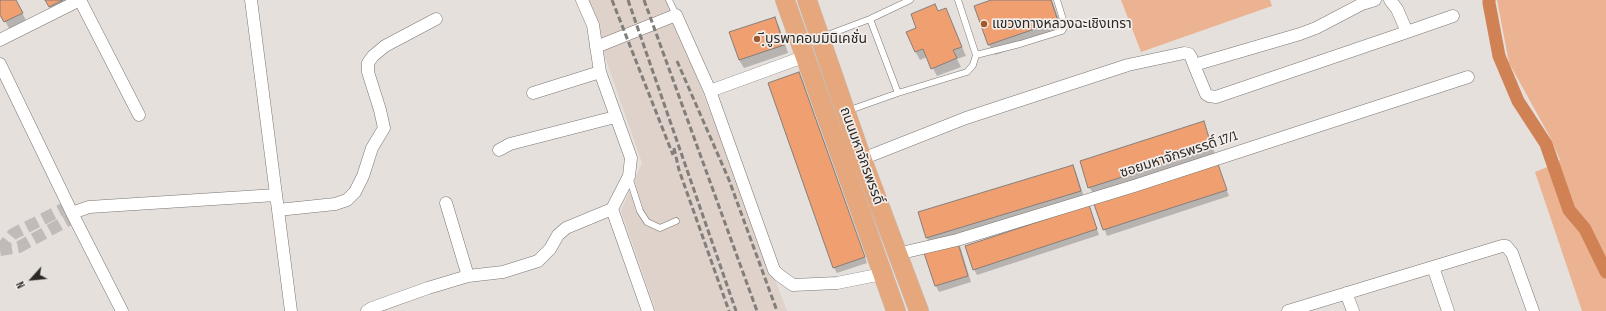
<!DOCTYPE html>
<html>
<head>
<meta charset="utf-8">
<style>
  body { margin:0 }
  #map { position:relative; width:1606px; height:311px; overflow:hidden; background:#e5e0dc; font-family:"Sofia Sans Condensed",sans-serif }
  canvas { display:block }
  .north { position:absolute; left:12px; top:259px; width:40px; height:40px; -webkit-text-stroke:3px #f3edea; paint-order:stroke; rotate:243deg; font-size:11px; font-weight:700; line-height:16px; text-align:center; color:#2b2927 }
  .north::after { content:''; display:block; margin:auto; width:14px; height:18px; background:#2b2927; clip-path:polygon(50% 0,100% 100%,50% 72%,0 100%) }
</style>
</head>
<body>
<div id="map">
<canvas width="1606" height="311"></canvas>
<div class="north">N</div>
</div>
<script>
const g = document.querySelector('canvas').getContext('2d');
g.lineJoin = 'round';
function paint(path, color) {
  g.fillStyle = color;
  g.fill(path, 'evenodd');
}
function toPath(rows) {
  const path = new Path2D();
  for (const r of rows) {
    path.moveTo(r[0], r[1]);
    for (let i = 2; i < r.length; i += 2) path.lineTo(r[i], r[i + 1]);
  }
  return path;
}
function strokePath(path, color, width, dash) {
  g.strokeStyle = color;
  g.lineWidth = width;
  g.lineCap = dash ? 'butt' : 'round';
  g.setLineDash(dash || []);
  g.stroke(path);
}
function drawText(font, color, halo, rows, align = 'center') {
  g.font = font + ' "Sofia Sans Condensed","Noto Sans Thai",sans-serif';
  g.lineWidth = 3.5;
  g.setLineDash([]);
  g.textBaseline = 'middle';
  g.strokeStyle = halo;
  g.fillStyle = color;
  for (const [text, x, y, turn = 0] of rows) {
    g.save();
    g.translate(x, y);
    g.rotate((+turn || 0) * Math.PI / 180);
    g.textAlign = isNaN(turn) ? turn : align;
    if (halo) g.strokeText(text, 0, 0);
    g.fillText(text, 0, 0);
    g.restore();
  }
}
paint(toPath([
  [585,0,667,0,787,311,656,311,621,211,642,163]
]), '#dfd2cb');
paint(toPath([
  [1121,0,1270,0,1272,6,1141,52],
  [1497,0,1606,0,1606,311,1582,311,1535,172,1545,168,1560,160,1550,137,1509,63]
]), '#ecb393');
paint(toPath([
  [0,0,15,0,27,22,10,30,0,12],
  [46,0,68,0,54,15],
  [994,0,1052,0,1063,31,995,55,989,45,976,6],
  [945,9,966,56,957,59,961,67,937,76,927,57,920,60,915,51,918,28,938,12],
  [774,18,779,26,788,53,744,68,739,60,730,33],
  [799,74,802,79,867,263,837,273,834,268],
  [1203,122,1215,154,1093,193,1089,187],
  [1217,165,1229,196,1107,236,1095,204],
  [1073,166,1076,172,1084,197,930,244,927,238,919,213],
  [1089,206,1099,235,977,275,974,269],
  [957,241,960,246,971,282,939,292,936,286,925,250]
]), '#0003');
strokePath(toPath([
  [1489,0,1489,3,1499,56,1518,101,1546,144,1569,210,1585,229,1606,272]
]), '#d08254', 13);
const building = toPath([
  [0,0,16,0,23,13,4,22,0,15,0,0],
  [45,0,63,0,49,7,45,0],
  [991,0,1051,0,1058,21,988,45,974,6,991,0],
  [935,4,938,11,946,8,962,47,953,50,957,58,931,69,923,49,915,52,906,32,916,28,911,14,935,4],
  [775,17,784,45,739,60,729,32,775,17],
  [799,72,865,257,833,268,768,83,799,72],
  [1204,121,1212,148,1088,188,1080,161,1204,121],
  [1218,164,1227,190,1103,230,1094,204,1218,164],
  [1073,165,1081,191,926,238,918,212,1073,165],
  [1089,205,1097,229,973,270,965,246,1089,205],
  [957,240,968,276,935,286,923,250,957,240]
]);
paint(building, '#f09f70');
strokePath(building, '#847e7c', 1);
strokePath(toPath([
  [0,250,13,234,69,206],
  [0,250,19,247,74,217]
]), '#c0bbb8', 12, [12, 6]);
const lane = toPath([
  [669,0,676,15],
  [870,19,898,93],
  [822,37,870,19,910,0],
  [976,55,1020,44,1062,31,1065,26,1057,0],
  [847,111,898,93,967,72,973,65,976,55,958,0],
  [629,177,640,211,647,222,660,228,676,221]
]);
const street = toPath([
  [80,0,139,115],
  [251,0,291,311],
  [582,0,593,25,600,72,631,158,629,176,612,209,648,311],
  [1390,0,1397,9,1407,32,1453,16],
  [0,40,80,0],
  [596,47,676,15,710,91,806,56],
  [0,64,74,217,122,311],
  [1194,65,1206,94,1209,96,1216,97,1407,32],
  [710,91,774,270,779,275,793,285,837,283,882,274],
  [533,93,600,72],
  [499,150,510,144,615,117],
  [862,159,966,118,1128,65,1184,53,1189,54,1191,57,1194,65,1300,34,1316,28,1362,4,1375,0],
  [446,203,468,276],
  [278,210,335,204,347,200,355,192,363,176,372,148,384,128,380,110,368,72,368,63,373,56,385,46,436,19],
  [72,213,89,207,276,195],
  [897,254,957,240,1134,186,1468,77],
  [1433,267,1448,311],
  [1346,293,1353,311],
  [367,311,372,308,428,288,468,276,503,272,538,261,550,249,558,235,566,228,612,209],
  [1288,311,1502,246,1506,246,1512,253,1533,311]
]);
const primary = toPath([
  [785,0,896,311],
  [807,0,862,159,919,311]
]);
strokePath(lane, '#7b7673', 7);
strokePath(street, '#7b7673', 13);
strokePath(primary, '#bfbfbe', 20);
strokePath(lane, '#fff', 6);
strokePath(street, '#fff', 12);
strokePath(primary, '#e6a77c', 19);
strokePath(toPath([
  [612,0,673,155],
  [628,0,736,311],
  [644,0,757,311],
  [677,61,729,180,777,311],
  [674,148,679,170,729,311]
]), '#817e7b', 3, [6, 3]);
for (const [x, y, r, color] of [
  [984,24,4,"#9f592e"],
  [757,39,4,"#9f592e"]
]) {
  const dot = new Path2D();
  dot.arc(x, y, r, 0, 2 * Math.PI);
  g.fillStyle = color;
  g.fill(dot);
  strokePath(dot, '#f3edea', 1.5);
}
drawText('14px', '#2b2927', '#f3edea', [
  ["แขวงทางหลวงฉะเชิงเทรา",992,24],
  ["ฺีบูรพาคอมมินิเคชั่น",765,39]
], 'left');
drawText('14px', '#2b2927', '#f3edea', [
  ["ซอยมหาจักรพรรดิ์ 17/1",1179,155,-18],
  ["ถนนมหาจักรพรรดิ์",861,156,70]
]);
</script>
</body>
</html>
